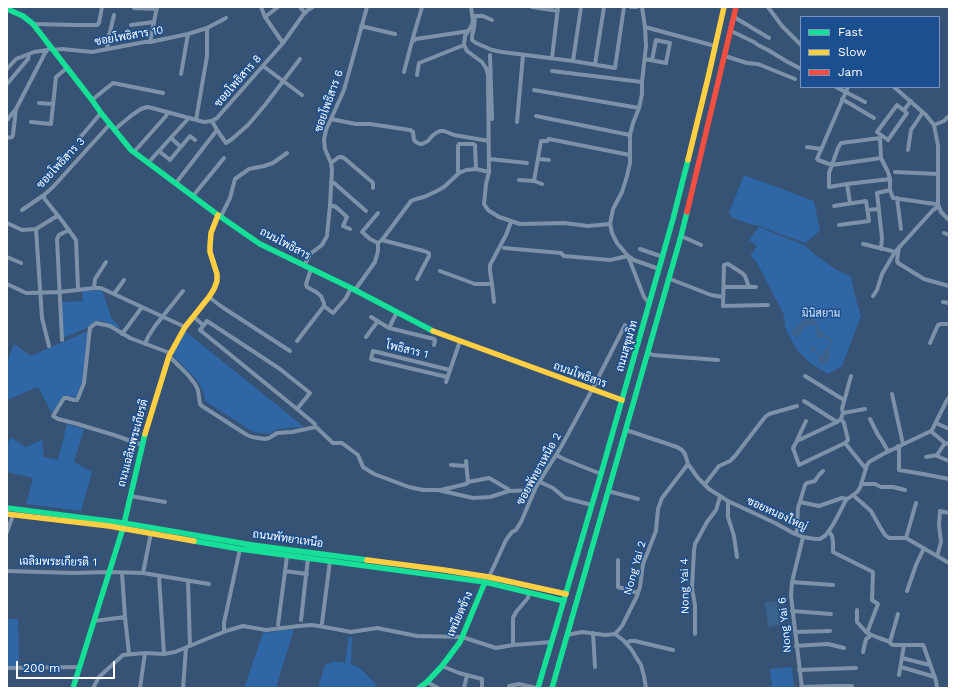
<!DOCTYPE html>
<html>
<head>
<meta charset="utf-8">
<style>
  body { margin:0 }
  #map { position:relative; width:956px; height:695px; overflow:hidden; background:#365274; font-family:"Work Sans",sans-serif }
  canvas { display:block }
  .frame { position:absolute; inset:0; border:8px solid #fff; pointer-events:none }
  .legend { position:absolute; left:800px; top:16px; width:140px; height:72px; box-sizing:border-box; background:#1b4f8f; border:1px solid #7695bc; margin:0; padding:5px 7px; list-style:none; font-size:12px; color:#fff }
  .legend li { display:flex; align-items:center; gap:8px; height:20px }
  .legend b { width:20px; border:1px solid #7695bc }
  .scale { position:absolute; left:16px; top:661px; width:99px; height:18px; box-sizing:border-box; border:2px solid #fff; border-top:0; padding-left:5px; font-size:12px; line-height:14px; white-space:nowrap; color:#fff; -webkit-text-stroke:3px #1b4f8f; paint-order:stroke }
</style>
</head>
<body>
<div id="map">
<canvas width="956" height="695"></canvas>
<div class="frame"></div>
<ul class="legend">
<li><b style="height:5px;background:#16e098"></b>Fast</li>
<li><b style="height:5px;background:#ffcf43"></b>Slow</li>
<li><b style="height:5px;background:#f24e42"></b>Jam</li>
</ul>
<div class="scale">200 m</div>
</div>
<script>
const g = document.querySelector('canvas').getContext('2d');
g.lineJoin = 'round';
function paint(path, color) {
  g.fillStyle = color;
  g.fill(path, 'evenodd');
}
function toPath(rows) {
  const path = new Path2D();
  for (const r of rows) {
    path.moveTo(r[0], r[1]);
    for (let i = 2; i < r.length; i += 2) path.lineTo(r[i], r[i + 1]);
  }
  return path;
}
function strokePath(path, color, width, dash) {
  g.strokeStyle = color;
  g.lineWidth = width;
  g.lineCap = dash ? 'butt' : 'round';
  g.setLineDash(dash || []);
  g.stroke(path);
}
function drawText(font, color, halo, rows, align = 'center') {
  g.font = font + ' "Work Sans",Sarabun,sans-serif';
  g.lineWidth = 3;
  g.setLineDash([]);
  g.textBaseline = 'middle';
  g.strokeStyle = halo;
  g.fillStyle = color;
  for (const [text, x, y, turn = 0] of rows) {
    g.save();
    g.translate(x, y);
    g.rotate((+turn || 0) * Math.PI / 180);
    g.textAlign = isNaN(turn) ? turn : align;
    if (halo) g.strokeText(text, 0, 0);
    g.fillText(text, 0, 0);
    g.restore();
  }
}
paint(toPath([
  [744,175,814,201,820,231,805,243,759,226,749,224,733,218,729,213],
  [759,227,806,246,813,253,835,269,851,277,855,296,861,316,842,366,828,374,810,363,798,351,790,338,785,327,784,315,756,261,750,256,757,246,749,240],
  [102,290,111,317,121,329,102,321,95,321,87,328,63,338,61,302,83,301,82,291],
  [88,331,82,382,76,397,64,395,52,413,38,387,7,400,7,362,14,344,31,356],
  [185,331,304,427,277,429,270,434,253,432,205,401,204,394,198,381,172,354],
  [67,424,84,429,74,462,92,472,81,511,26,504,33,478,7,472,7,448,10,437,26,447,42,440,44,457,58,460],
  [7,619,18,619,19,667,7,666],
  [294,629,276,688,244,688,263,633],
  [349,636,352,637,351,664,361,669,376,684,375,688,318,688,325,665,335,661,345,663],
  [792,667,794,688,772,688,770,669]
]), '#2f66a5');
paint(toPath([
  [810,316,813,316,820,330,833,341,830,347,830,355,829,361,823,364,819,363,817,355,813,351,811,351,810,350,811,347,813,346,814,347,820,357,821,356,825,350,830,344,830,341,826,338,823,337,819,339,817,338,815,331,817,327,816,325,808,325,802,331,801,335,796,337,792,335,791,331,794,328],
  [777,601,780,625,768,627,765,602]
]), '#3b618d');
strokePath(toPath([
  [813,316,822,312,832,309,836,309,841,313]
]), '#3b618d', 3.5);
strokePath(toPath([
  [261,7,265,17,283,43],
  [300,7,305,13],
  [422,7,412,41,413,41,416,39,469,31],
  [471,7,473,21,472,25,465,36,464,45,467,51,482,62,486,68,488,75,489,172,486,184,484,204,488,210,499,217,520,224,564,223,588,226,610,224],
  [532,7,558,11],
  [631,7,637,7],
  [642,7,645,27,646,46,642,82,642,94,639,108,633,123,630,135,630,163,627,176,622,192,613,209,610,224,612,233,617,243,628,256,634,260,659,269],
  [768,7,782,26,801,45],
  [134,8,157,9],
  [265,17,278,7],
  [734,17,769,38],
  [492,20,483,16,475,16,474,28,472,36,472,40,476,43,492,50,502,52,573,61,615,68,624,7],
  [33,24,75,25,97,25,99,23,102,7],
  [131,25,154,22],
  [361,26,395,34],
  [645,27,715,46],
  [731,31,754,42,758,45,768,50,786,61,801,69],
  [150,42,157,7],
  [107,49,108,40,114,15],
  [53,50,62,49,92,52,145,42,150,42,188,34,207,28,226,18],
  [490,55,492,119],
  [725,56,747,63,758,64,795,79],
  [552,58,558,7],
  [645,59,666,63,670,43,656,40,652,60],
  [573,61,581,7],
  [595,64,604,7],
  [263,66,302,95],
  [7,69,16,59,34,52,47,50],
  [552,71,642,82],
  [404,72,412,41],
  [181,74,188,34],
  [417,75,419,63,464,45],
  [7,84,28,59,29,54],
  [836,87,865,102],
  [848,87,817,159,818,160,832,165,881,158],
  [894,87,926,115,934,125,938,146,938,204,941,212,949,220],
  [534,90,639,108],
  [842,99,874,118],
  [92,100,113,83,163,93],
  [39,103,53,104],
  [897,105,907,113,888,140,877,132,897,105],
  [904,110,911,101],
  [536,116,630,135],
  [331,119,356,124,370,124,410,130,413,132,414,140,416,142,420,144,422,144,428,141,432,136,436,133,440,131,444,131,454,135,489,141],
  [7,120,16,109,45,53,51,46],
  [196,120,207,56,207,28],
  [212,121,217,130,226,143,232,139,248,125,265,105,300,59],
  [31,122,51,124,56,77,67,68],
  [517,122,523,55],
  [934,125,944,121,949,116],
  [114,130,132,115,141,109,147,107,152,108,204,122,212,121,217,118,283,43,303,15,308,10,313,7],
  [7,138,12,137,13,135,16,109],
  [171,138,181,147],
  [78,140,101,113],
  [807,147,821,149],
  [908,150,911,130,923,112],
  [159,151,170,160,190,136,195,140],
  [134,152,166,116,168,112],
  [489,159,527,163],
  [539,159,549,160],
  [148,163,187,120,188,118],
  [331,163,339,157,341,157,344,158,371,181,373,183,373,188],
  [895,172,938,174],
  [459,173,458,171,458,146,459,144,473,144,475,145,476,169],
  [890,179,847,184,829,187,829,173,838,148,841,143,880,138,881,158,888,172,890,179,890,190,893,198,935,204,938,204],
  [519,180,534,181,542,184],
  [534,181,541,141,547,141,549,139,630,155],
  [331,182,334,183,366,211],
  [176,183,217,130],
  [847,184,850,203],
  [44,195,44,198,63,222,76,240,78,289],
  [193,196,224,158],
  [897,198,901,229],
  [330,205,336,207,347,217,343,226,350,229],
  [834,206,866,201,869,221,839,225],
  [22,210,44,195,53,187,110,124],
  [867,210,879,209],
  [378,213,362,232,370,239,378,243],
  [221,216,230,198,235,179,249,169,264,166,273,163,287,153],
  [7,223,22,230,36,229],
  [944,233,949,235],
  [681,236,701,245],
  [382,240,424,251,429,253,429,256,417,279],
  [863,244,892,251],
  [899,247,897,261,898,263,924,279,949,286],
  [504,248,561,253,564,256,610,260,628,256,644,297,649,303],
  [640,249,663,257],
  [881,249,882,238,877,193,890,190],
  [7,257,21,263],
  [304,266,310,254,322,245,327,236,330,205,332,170,331,163,325,149,324,140,326,130,344,90,367,7],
  [311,269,306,284,307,287,316,292,321,296,324,303,324,306],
  [440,271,475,284,492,284],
  [670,279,711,295,723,297],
  [7,284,26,293,29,293,60,292,94,288,101,288,185,327],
  [724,287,756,287],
  [749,287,745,276,742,273,728,264,724,265,723,306,768,305],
  [94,288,95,279,106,262],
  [355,290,375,262,378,251,378,243,382,240,411,201,416,199,424,197,437,191,444,187,459,173,466,170,476,169,489,172],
  [114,294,124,280],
  [873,296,877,290,882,274,895,252,933,210,939,206],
  [209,297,222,307,290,351],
  [494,302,492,284,490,271,490,265,506,235,511,222],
  [943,302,949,303],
  [194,317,203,325],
  [371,317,389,328,434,339,435,341,434,345],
  [389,328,397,312],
  [122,334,131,322,142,307],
  [366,337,378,321],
  [62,340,57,239,59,235,69,230],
  [297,341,324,306,333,313,346,298,351,288],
  [930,343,938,325,941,324,949,324],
  [145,344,148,337,155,326,183,291],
  [49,346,42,318,36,229,57,216],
  [648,353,653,355,718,360],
  [169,356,188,375,195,384,198,390,200,404,202,406,247,435,252,437,265,439,269,438,277,433,292,432,316,427,333,443,342,443,358,455,363,467,374,474,409,487,423,490,438,490,473,498,490,497,509,491,535,490],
  [805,376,844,400],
  [851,376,842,409,843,413,841,419,844,423,848,440,845,443,866,469],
  [447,377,371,359,373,351,450,370],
  [446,382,460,341],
  [892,394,903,444],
  [804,401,837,422],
  [297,409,310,393,280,369,207,321,200,330,297,409,315,424],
  [843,413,865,409],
  [841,419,837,422,797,441,793,448,799,465,845,443],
  [870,419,878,435,881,439,888,451],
  [936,423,949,429],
  [626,430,677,447,682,450,685,454,688,464,698,478,709,489,728,501,775,523,795,534,803,537,815,539,820,539,826,535,834,523,846,500,857,492,860,488,867,465,869,462,883,454,931,431,933,428,947,400,949,397],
  [931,431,933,433,945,443,949,444],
  [797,440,806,421],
  [142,445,114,435,74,423,58,419,53,416,64,398,67,398,74,400,77,400,78,398,84,383,90,328,96,323,110,326,130,338,170,353],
  [898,446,899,448,899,470,923,474,949,479],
  [556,455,566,460,601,474],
  [937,455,937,456,944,459,949,461],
  [926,457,937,455,945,443],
  [466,461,468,482,489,478,508,489,509,491],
  [451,465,466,466],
  [540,482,553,488,565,498,592,505],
  [705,484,719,466,730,461,735,456,765,417,769,414,797,406],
  [862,484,875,484,881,487,893,487,905,490],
  [441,490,466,484,468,482],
  [608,491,638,499],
  [853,495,871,511,880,527,885,535,889,538,906,538,949,563],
  [130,496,165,502],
  [728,501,728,517,734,536,737,557],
  [800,502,819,506,842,498,847,499],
  [829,531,832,536,833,541,833,552,873,572,872,600,878,604,867,633,879,638,890,642,890,643,893,645,923,645,924,647,936,681,937,688],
  [7,532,13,515],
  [795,534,797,531,798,508,805,485,807,483,815,481,819,475,823,471],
  [906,538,916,503],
  [937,556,938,553,941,542,939,525,940,511,949,513],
  [618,560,618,587,638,593],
  [7,571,74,573,109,572,143,573,209,584],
  [285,571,307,574],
  [122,573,125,617,129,654],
  [143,573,151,533],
  [159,576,164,654],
  [489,577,506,540,512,532,516,530,521,522,536,487,561,447,592,390,625,325],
  [188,581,190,646],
  [792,582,833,585],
  [907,591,916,565,924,548],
  [857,610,857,622,867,633],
  [792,611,831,614],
  [301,620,308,558],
  [94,621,125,617],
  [322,623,330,561],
  [278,625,287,556],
  [224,632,224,623,240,549],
  [795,632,830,631],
  [593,633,595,667],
  [615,634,622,626,637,596,640,587,643,564,656,531,658,509,662,498,688,464],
  [695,634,695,605,692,588,694,551,695,544,707,522,716,510,720,497],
  [567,635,582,632,605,635,615,634,623,640,631,649,641,665,644,676,646,688],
  [890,642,898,614],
  [627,643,630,641,635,641,673,650],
  [513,645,513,618,516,612,528,598,529,592],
  [796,646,810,645,828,644,844,648],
  [863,652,866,639,869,637,870,635],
  [902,658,930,665],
  [442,666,459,673,482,679,482,688],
  [901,667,935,677],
  [7,668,80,667],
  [799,670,856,668],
  [899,675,904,645],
  [427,682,438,688],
  [509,686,519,684,536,688],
  [801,687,834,686,852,686],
  [93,688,99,677,123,655,145,653,164,654,175,652,226,631,243,626,266,630,299,626,311,625,319,626,351,632,377,628,417,636,462,637,496,648,513,645,552,642],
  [140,688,145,653],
  [183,688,186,648],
  [464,688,467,675],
  [802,688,791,596,792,582,803,537]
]), '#7d92a8', 4);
strokePath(toPath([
  [7,9,23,16,33,24,92,100,101,113,131,150,218,215,260,244,351,288,433,331],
  [7,508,124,523,252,545,367,560],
  [194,541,240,549,485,582,564,601],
  [73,688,123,528,145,434],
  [419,688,427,682,442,666,460,642,485,582],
  [538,688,601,474,673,219,688,160],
  [552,688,681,236,687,212]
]), '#16e098', 5.5);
strokePath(toPath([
  [688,160,708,78,724,7],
  [433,331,622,400],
  [145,434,169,356,185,327,209,297,214,289,217,281,217,274,210,252,210,246,211,233,218,215],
  [7,514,109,526,194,541],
  [367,560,444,570,489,577,566,594]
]), '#ffcf43', 5.5);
strokePath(toPath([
  [687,212,736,7]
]), '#f24e42', 5.5);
drawText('11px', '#fff', '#1b4f8f', [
  ["ซอยโพธิสาร 10",129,36,-10],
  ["ซอยโพธิสาร 8",238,81,-49],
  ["ซอยโพธิสาร 6",329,101,-70],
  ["ซอยโพธิสาร 3",61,163,-47],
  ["ถนนโพธิสาร",285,244,28],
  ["ถนนสุขุมวิท",627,346,-74],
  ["โพธิสาร 1",407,350,14],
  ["ถนนโพธิสาร",580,375,20],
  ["ถนนเฉลิมพระเกียรติ",133,443,-75],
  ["ซอยพัทยาเหนือ 2",539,469,-61],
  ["ซอยหนองใหญ่",777,514,25],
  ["ถนนพัทยาเหนือ",288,539,8],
  ["เฉลิมพระเกียรติ 1",58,562,1],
  ["Nong Yai 2",635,568,-74],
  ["Nong Yai 4",685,586,-91],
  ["เพนียดช้าง",460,614,-66],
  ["Nong Yai 6",785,625,-96]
]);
drawText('11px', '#cfe3fa', '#1b4f8f', [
  ["มินิสยาม",821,314]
]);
</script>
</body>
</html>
